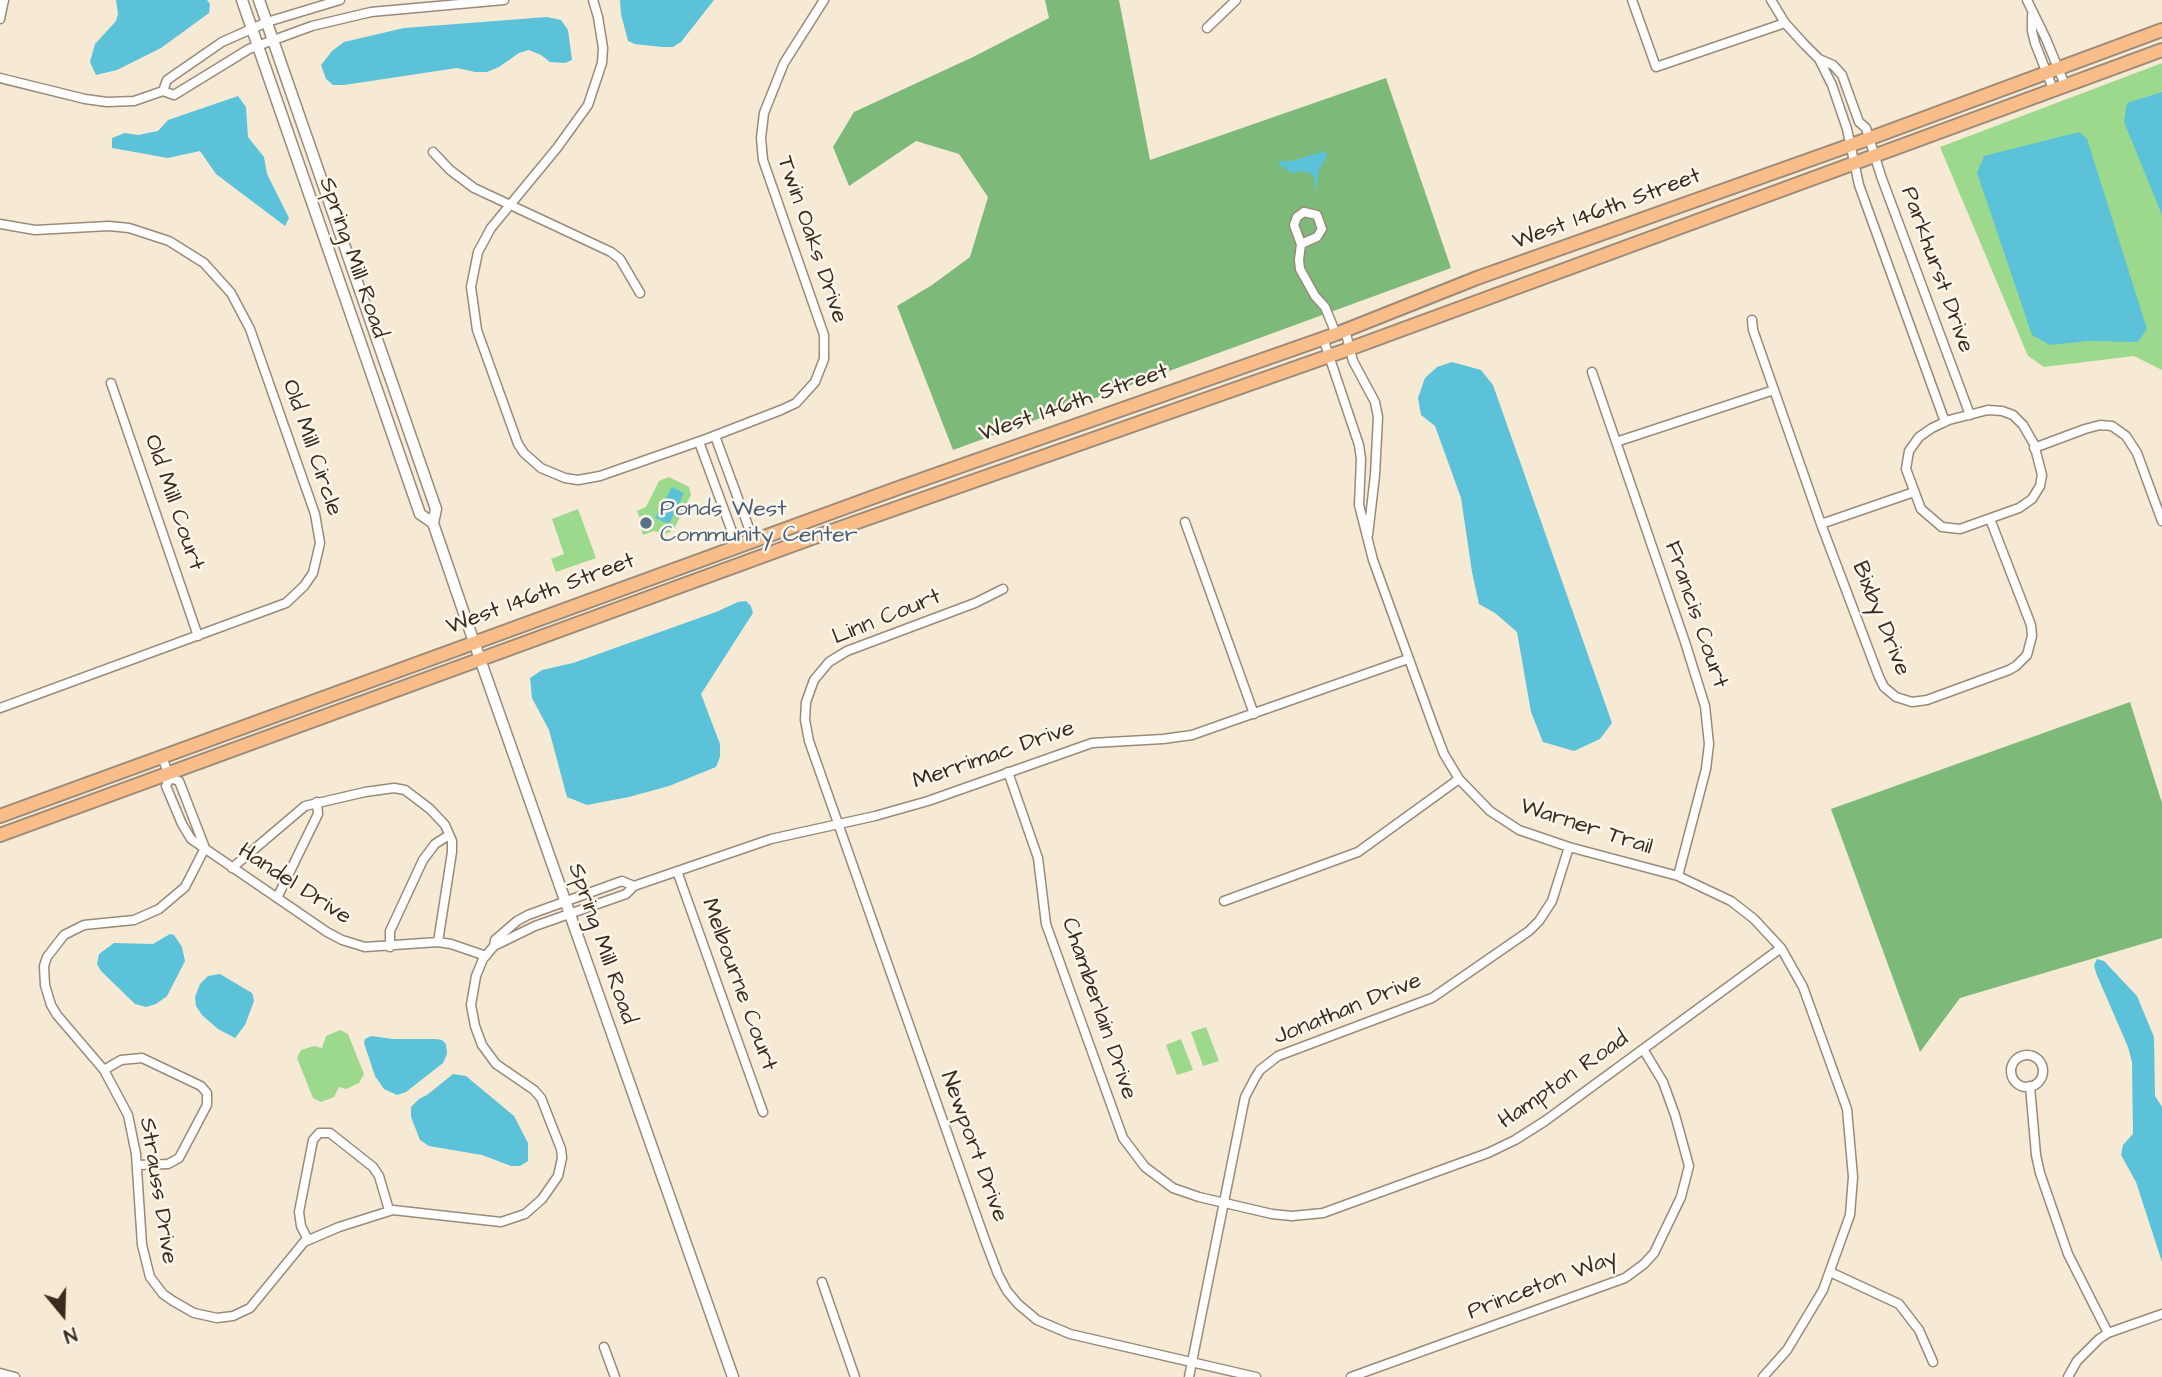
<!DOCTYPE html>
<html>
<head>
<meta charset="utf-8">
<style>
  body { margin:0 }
  #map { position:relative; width:2162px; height:1377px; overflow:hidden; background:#f7ead5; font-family:"Architects Daughter",sans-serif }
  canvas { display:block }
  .north { position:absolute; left:28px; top:1279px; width:70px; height:70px; -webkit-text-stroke:5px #fbf7ec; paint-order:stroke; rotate:161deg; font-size:19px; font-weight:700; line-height:28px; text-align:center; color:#3b2a1e }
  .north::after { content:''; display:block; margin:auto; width:24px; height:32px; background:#3b2a1e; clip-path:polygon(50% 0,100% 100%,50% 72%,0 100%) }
</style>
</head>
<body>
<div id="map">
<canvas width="2162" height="1377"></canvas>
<div class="north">N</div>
</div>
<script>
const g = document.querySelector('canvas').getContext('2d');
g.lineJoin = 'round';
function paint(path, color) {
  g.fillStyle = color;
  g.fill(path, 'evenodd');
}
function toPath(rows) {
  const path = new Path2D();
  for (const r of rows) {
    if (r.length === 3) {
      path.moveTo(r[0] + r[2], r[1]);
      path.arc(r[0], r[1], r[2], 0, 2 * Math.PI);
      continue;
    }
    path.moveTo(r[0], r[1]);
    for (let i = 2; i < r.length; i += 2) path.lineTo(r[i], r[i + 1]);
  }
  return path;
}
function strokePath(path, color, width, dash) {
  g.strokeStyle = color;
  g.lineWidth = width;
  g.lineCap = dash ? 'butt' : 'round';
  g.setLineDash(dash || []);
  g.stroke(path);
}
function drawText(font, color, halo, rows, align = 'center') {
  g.font = font + ' "Architects Daughter",sans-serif';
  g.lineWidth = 5;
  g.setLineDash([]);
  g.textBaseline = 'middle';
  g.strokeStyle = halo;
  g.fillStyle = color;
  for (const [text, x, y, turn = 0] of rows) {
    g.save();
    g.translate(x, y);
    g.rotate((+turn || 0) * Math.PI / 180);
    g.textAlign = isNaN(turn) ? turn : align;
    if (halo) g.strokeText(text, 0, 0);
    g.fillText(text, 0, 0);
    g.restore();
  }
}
paint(toPath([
  [2162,63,2162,370,2134,356,2044,367,2028,356,1940,147],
  [669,477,689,487,691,495,673,531,665,534,654,531,643,535,638,520,640,519,637,511,646,507,659,481],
  [578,509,596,558,556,572,551,559,564,554,552,519],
  [1206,1027,1219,1061,1203,1066,1191,1032],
  [340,1030,348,1034,364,1074,359,1083,346,1089,339,1087,334,1097,321,1102,313,1098,297,1058,301,1050,314,1046,322,1048,326,1036],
  [1181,1039,1193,1070,1177,1075,1166,1045]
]), '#9cd98d');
paint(toPath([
  [1045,0,1119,0,1150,160,1386,78,1451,268,953,450,897,306,932,285,970,257,988,197,959,154,916,141,849,186,833,147,854,112,973,57,1049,18],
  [2130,702,2162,803,2162,938,1960,998,1920,1052,1831,809]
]), '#7db978');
paint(toPath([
  [116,0,207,0,210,4,209,13,161,48,117,70,96,75,90,62,95,44,116,21,118,14],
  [620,0,714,0,681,42,673,47,662,47,635,44,628,41,621,14],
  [547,17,561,20,568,30,572,60,565,63,550,62,541,55,529,50,519,53,499,67,487,72,475,72,457,68,344,85,333,85,326,79,321,65,332,51,344,42,404,28],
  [2162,92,2162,215,2124,122,2127,103],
  [238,96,246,107,248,137,264,157,267,174,289,218,285,226,216,174,200,151,168,158,112,148,112,138,125,133,138,135,158,131,168,120],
  [2079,132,2087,139,2147,329,2138,342,2088,341,2050,345,2032,335,1977,173,1984,156],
  [1325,151,1327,156,1319,170,1316,189,1314,188,1315,179,1311,174,1303,171,1292,173,1278,164,1280,161,1292,161],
  [1452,362,1481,370,1493,385,1612,723,1600,739,1574,751,1543,742,1531,712,1517,632,1495,613,1479,604,1472,572,1461,498,1435,426,1421,415,1418,398,1425,378,1437,367],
  [672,487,684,493,669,524,655,518],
  [746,601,751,606,753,613,701,694,720,744,720,757,716,767,669,786,629,797,587,805,567,797,549,730,532,698,530,678,542,670,573,663,716,612,738,602],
  [170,934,174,935,182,947,185,961,167,996,156,1004,146,1007,135,1004,101,971,97,964,99,954,114,943,153,944],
  [2097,959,2104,961,2137,996,2154,1037,2155,1096,2162,1107,2162,1262,2136,1182,2121,1155,2123,1145,2133,1134,2132,1062,2128,1047,2096,973,2094,965],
  [220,974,252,993,253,996,254,1001,245,1025,235,1038,218,1029,202,1015,196,1006,195,997,200,984,208,976],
  [371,1036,393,1039,435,1039,442,1040,446,1044,447,1054,443,1063,406,1092,397,1095,384,1089,375,1076,364,1043,365,1039],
  [453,1074,466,1076,514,1116,528,1143,528,1161,520,1166,511,1166,482,1155,429,1146,420,1140,411,1117,411,1107,419,1099,427,1095]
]), '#5bc2d9');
const minor = toPath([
  [593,0,598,17,603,48,602,63,588,105,557,148,491,228,478,252,471,287,477,330,518,444,524,453,541,468,565,478,578,480,600,476,706,439,781,410,796,403,815,382,824,359,824,335,763,160,761,138,764,113,784,63,824,0],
  [1632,0,1656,67,1785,23],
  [1771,0,1785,23,1805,45,1819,59,1833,65,1842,75,1859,122,1866,128,1881,176,1970,415],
  [2027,0,2046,39,2065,85],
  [2032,15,2032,31,2035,43,2053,89],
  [0,19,4,0],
  [1207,28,1236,0],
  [1819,59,1832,85,1847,129,1859,185,1945,422],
  [0,78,85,99,107,102,134,101,163,91,174,95,249,49,312,26,371,12,504,0],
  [163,91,167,80,222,42,267,22,340,0],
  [433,152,450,170,474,188,611,252,620,259,640,293],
  [1304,212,1317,215,1322,229,1317,237,1301,244,1294,225,1297,217,1304,212],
  [0,224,35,230,109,226,129,228,169,241,204,263,231,293,250,329,315,514,320,543,313,573,304,586,286,603,0,708],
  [1301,244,1299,260,1300,269,1315,296,1325,307,1336,334],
  [1752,320,1753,330,1821,524,1879,677,1884,687,1896,697,1912,702,1927,700,2009,670,2016,666,2027,655,2032,636,2031,625,1990,519],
  [1345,330,1353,361,1375,402,1378,417,1375,475,1368,535],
  [1323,338,1359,445,1361,459,1359,505,1373,560,1434,728,1444,754,1459,779,1490,811,1519,830,1569,847,1678,876,1731,901,1754,919,1781,948,1803,987,1847,1109,1853,1177,1850,1215,1823,1290,1787,1350,1763,1377],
  [1592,372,1685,642,1705,706,1709,744,1706,769,1678,876],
  [111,383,198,636],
  [1988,410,2002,411,2013,415,2023,425,2034,444,2042,475,2040,486,2032,499,2019,508,1960,529,1942,527,1921,509,1906,469,1909,451,1919,437,1932,428,1949,420,1988,410],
  [715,436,750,531,746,544],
  [699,442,734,537,746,544],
  [1616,442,1774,390],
  [2034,448,2085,429,2100,425,2112,426,2126,436,2137,453,2162,521],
  [1185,522,1254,714],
  [1821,524,1914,492],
  [1003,589,975,603,847,651,829,662,814,680,806,702,805,720,809,741,985,1240,998,1274,1007,1291,1018,1304,1037,1320,1070,1334,1256,1377],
  [162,757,170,778,166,786,182,824,191,839,327,932,342,940,365,947,438,942,451,944,486,956],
  [1008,772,1038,858,1046,924,1123,1138,1145,1167,1173,1188,1199,1197,1272,1214,1292,1216,1323,1213,1488,1153,1515,1140,1545,1121,1781,948],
  [170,778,179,781,205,848],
  [205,848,185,887,159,909,134,920,84,925,64,935,47,957,44,966,45,985,51,1005,57,1015,104,1070,128,1115,136,1154,142,1245,150,1277,163,1294,173,1301,194,1313,217,1318,233,1316,250,1308,304,1242,339,1227,393,1210,501,1222,525,1214,542,1199,558,1176,562,1158,561,1149,541,1098,534,1090,496,1064,482,1045,475,1026,471,1005,476,976,483,959,494,946,495,940,517,921,528,915,622,881,634,886],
  [232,868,305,806,365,792,394,788,405,790,430,809,445,825,452,841,452,852,438,942],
  [677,871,763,1112],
  [277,898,318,814,317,802],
  [1224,901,1358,852,1459,779],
  [494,946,535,926,626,894,634,886,771,839,875,816,928,801,1092,743,1163,739,1192,735,1408,659],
  [390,947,390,931,423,860,435,844,449,835],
  [2027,1071,16],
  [104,1070,121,1060,142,1058,201,1086,207,1093,207,1105,179,1158,168,1164,137,1165],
  [2030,1086,2036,1155,2040,1173,2068,1254,2108,1333],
  [308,1240,301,1226,299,1212,313,1140,319,1133,330,1133,373,1167,379,1176,389,1210],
  [1830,1272,1899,1304,1919,1330,1933,1362],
  [822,1282,855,1377],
  [604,1347,615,1377],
  [0,1373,15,1377],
  [1189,1377,1245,1097,1255,1078,1260,1070,1278,1056,1432,998,1529,931,1539,921,1552,901,1569,847],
  [1351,1377,1625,1278,1644,1264,1654,1253,1681,1197,1689,1166,1675,1115,1663,1082,1643,1049],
  [2068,1377,2077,1361,2099,1339,2108,1333,2162,1314]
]);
const tertiary = toPath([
  [242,0,420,514,433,523],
  [259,0,436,509,433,523,468,625,733,1377]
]);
const primary = toPath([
  [0,816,901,487,1336,334,1477,278,1868,139,2162,30],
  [0,835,809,539,1349,349,2162,50]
]);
strokePath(minor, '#998a7a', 11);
strokePath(tertiary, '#998a7a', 13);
strokePath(primary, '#998a7a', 16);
strokePath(minor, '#fff', 8);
strokePath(tertiary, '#fff', 10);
strokePath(primary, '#f8bd89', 12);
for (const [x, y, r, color] of [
  [646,523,7,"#5c6f8a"]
]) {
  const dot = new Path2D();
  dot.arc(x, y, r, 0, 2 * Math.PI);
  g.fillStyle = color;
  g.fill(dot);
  strokePath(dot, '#fbf7ec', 2.5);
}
drawText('23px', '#3b2a1e', '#fbf7ec', [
  ["West 146th Street",1607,210,-20],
  ["Twin Oaks Drive",811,240,71],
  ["Spring Mill Road",352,258,71],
  ["Parkhurst Drive",1936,270,70],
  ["West 146th Street",1074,404,-19],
  ["Old Mill Circle",311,448,71],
  ["Old Mill Court",173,503,71],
  ["West 146th Street",541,595,-20],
  ["Francis Court",1695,615,71],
  ["Linn Court",887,618,-22],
  ["Bixby Drive",1880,619,68],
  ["Merrimac Drive",994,756,-19],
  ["Warner Trail",1586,828,18],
  ["Handel Drive",294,885,33],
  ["Spring Mill Road",601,944,71],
  ["Melbourne Court",738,985,70],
  ["Chamberlain Drive",1098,1009,71],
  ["Jonathan Drive",1348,1010,-22],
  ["Hampton Road",1564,1081,-35],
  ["Newport Drive",973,1147,70],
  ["Strauss Drive",157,1191,81],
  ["Princeton Way",1543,1286,-21]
]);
drawText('23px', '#4e5e75', '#fbf7ec', [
  ["Ponds West",660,510],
  ["Community Center",660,536]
], 'left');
</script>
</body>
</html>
